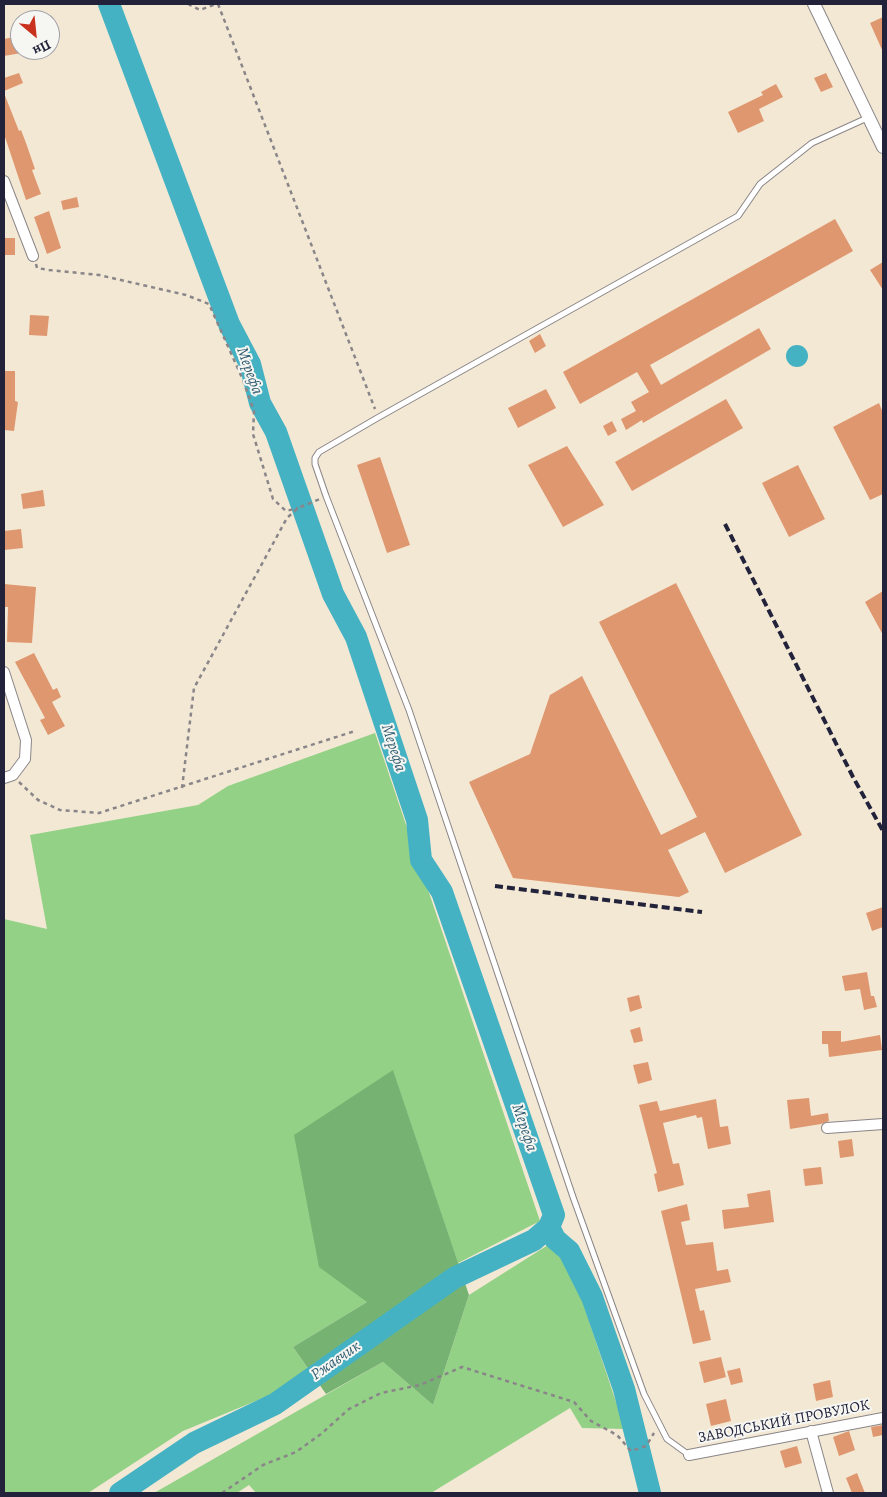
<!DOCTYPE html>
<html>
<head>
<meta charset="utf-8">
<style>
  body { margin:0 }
  #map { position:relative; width:887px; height:1497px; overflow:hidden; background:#f3e8d4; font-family:Alegreya,serif }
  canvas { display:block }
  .frame { position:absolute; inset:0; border:5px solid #22223b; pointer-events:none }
  .north { position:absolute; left:10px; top:10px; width:50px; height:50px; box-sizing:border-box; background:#f6f6f2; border:1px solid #a1a1a9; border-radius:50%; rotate:152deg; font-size:14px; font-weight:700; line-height:20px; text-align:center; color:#22223b }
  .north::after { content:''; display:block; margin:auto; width:18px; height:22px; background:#c8321e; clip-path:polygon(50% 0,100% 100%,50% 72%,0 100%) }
</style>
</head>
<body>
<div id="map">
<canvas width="887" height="1497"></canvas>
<div class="frame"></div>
<div class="north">Пн</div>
</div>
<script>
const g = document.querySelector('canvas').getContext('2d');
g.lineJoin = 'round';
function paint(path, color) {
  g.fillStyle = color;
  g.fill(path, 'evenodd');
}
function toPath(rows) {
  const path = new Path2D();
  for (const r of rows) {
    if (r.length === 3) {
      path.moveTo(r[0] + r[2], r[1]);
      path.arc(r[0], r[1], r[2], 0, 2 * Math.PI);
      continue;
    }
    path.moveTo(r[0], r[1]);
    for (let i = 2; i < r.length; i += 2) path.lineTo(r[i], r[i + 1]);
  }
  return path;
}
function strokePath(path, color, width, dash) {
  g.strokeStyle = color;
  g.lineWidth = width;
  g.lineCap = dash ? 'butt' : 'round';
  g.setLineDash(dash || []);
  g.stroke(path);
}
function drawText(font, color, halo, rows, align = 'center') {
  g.font = font + ' Alegreya,serif';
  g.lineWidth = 4;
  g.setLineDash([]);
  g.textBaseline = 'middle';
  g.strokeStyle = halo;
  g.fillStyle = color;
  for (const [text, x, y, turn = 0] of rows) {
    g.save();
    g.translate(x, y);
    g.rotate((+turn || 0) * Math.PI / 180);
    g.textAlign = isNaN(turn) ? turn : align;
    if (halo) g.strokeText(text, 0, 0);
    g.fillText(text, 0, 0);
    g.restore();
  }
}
paint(toPath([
  [375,733,540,1221,458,1263,393,1071,367,1302,293,1347,314,1377,183,1431,88,1493,4,1493,4,919,47,929,30,835,198,805,228,786],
  [548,1245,568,1258,625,1429,582,1428,570,1408,431,1493,256,1493,249,1485,237,1493,154,1493,383,1362,433,1405,469,1295]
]), '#93d186');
paint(toPath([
  [393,1070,469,1295,433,1405,383,1362,326,1394,293,1347,367,1302,319,1267,294,1135]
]), '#76b373');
paint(toPath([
  [797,356,11]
]), '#45b2c3');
strokePath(toPath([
  [109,4,229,324,250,364,260,403,276,432,333,594,356,637,417,820,421,860,442,892,554,1215,549,1227,555,1239,569,1251,592,1297,624,1389,650,1493],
  [120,1493,194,1443,275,1404,454,1278,534,1240,549,1227]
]), '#45b2c3', 22);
paint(toPath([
  [883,17,883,52,870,23],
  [19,36,21,53,4,56,4,39],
  [19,73,23,83,4,91,4,78],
  [826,73,833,87,821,92,814,78],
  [776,84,783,97,759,109,764,121,738,133,728,112,763,95,761,92],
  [4,93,19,131,21,130,26,143,35,169,32,170,41,194,26,200,4,134],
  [77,197,79,207,63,210,61,201],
  [49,211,61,248,47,254,34,217],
  [835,219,853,251,650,365,661,385,759,328,771,349,643,423,642,420,626,430,621,419,636,411,631,402,649,392,637,372,580,404,563,372],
  [4,238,15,238,15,255,4,255],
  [883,262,883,290,870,270],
  [30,315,49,316,47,336,29,335],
  [540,334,546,346,535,353,529,341],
  [4,371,15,371,15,401,18,402,14,431,4,430],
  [546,389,556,408,518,428,508,408],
  [726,399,743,428,632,491,615,462],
  [879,403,883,413,883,494,870,500,833,427],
  [612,421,617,431,608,436,603,426],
  [567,446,604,505,563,527,528,465],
  [380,457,410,545,387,553,357,465],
  [798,465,825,519,789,537,762,483],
  [43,490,45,506,23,509,21,494],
  [21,529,23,548,4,550,4,531],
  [676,583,802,835,725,873,705,832,668,850,689,892,679,897,513,878,469,782,530,754,550,695,582,676,661,835,697,817,599,622],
  [4,584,36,587,32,643,7,642,8,607,4,607],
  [883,591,883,635,865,602],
  [34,653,53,690,57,688,61,697,52,702,65,726,48,735,40,720,45,718,15,662],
  [883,907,883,927,872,931,866,913],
  [867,972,871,996,874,996,877,1007,864,1010,860,989,845,991,842,976],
  [639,995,642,1008,630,1012,627,998],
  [640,1027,643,1041,634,1043,630,1030],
  [822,1031,841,1031,841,1042,880,1035,882,1050,829,1057,828,1044,822,1044],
  [648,1062,652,1080,638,1084,633,1065],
  [809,1098,811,1116,828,1113,829,1121,821,1124,790,1129,787,1100],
  [716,1099,720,1127,728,1126,731,1144,708,1149,702,1117,697,1118,696,1115,663,1123,673,1164,679,1163,684,1185,658,1192,654,1174,657,1173,639,1105,657,1101,660,1111],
  [852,1139,854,1156,840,1158,838,1141],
  [821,1167,823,1184,805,1186,803,1169],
  [770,1190,774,1222,724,1229,722,1210,749,1207,747,1194],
  [687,1204,690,1220,681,1222,686,1245,713,1242,717,1271,728,1269,731,1282,695,1289,700,1311,704,1310,711,1340,693,1344,661,1211],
  [721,1357,726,1377,704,1383,699,1362],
  [740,1368,743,1382,731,1385,727,1371],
  [830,1380,833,1397,816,1401,813,1384],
  [726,1399,731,1421,711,1426,706,1404],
  [883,1425,883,1435,873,1437,871,1427],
  [849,1431,855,1450,839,1456,833,1437],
  [797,1446,802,1463,785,1468,780,1451],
  [857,1473,865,1493,852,1493,846,1478]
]), '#df976f');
const service = toPath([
  [689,1455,667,1439,644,1394,573,1197,409,710,326,496,315,464,315,458,319,452,379,417,738,216,760,184,812,143,867,118]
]);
const minor = toPath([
  [4,181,33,256],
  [4,672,26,740,25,759,13,775,4,778],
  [827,1128,883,1124],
  [811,1431,828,1493],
  [689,1455,883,1418]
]);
const tertiary = toPath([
  [814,4,883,147]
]);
strokePath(service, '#8a8588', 7);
strokePath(minor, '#8a8588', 12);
strokePath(tertiary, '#8a8588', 14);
strokePath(toPath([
  [188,4,200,10,216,4],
  [218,4,375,409],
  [36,264,37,268,49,270,99,275,186,295,209,304,243,380,254,411,253,434,273,499,286,511,298,508],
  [19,782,38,800,60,810,99,813,355,731],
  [182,788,194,688,287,518,298,508,320,499],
  [222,1493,263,1465,296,1452,321,1434,349,1409,381,1393,420,1385,462,1367,574,1402,591,1421,617,1435,631,1451,646,1446,654,1433]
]), '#8a8588', 2.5, [4, 4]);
strokePath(service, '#fff', 5);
strokePath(minor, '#fff', 10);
strokePath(tertiary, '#fff', 12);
strokePath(toPath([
  [725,524,853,777,883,831],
  [495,886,702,912]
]), '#22223b', 4, [8, 4]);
drawText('15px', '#22223b', '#f6f6f2', [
  ["ЗАВОДСЬКИЙ ПРОВУЛОК",784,1422,-11]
]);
drawText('italic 16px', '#305c71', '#f6f6f2', [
  ["Мерефа",249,371,70],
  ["Мерефа",393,748,72],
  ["Мерефа",524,1128,71],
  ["Ржавчик",336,1361,-35]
]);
</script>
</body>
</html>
